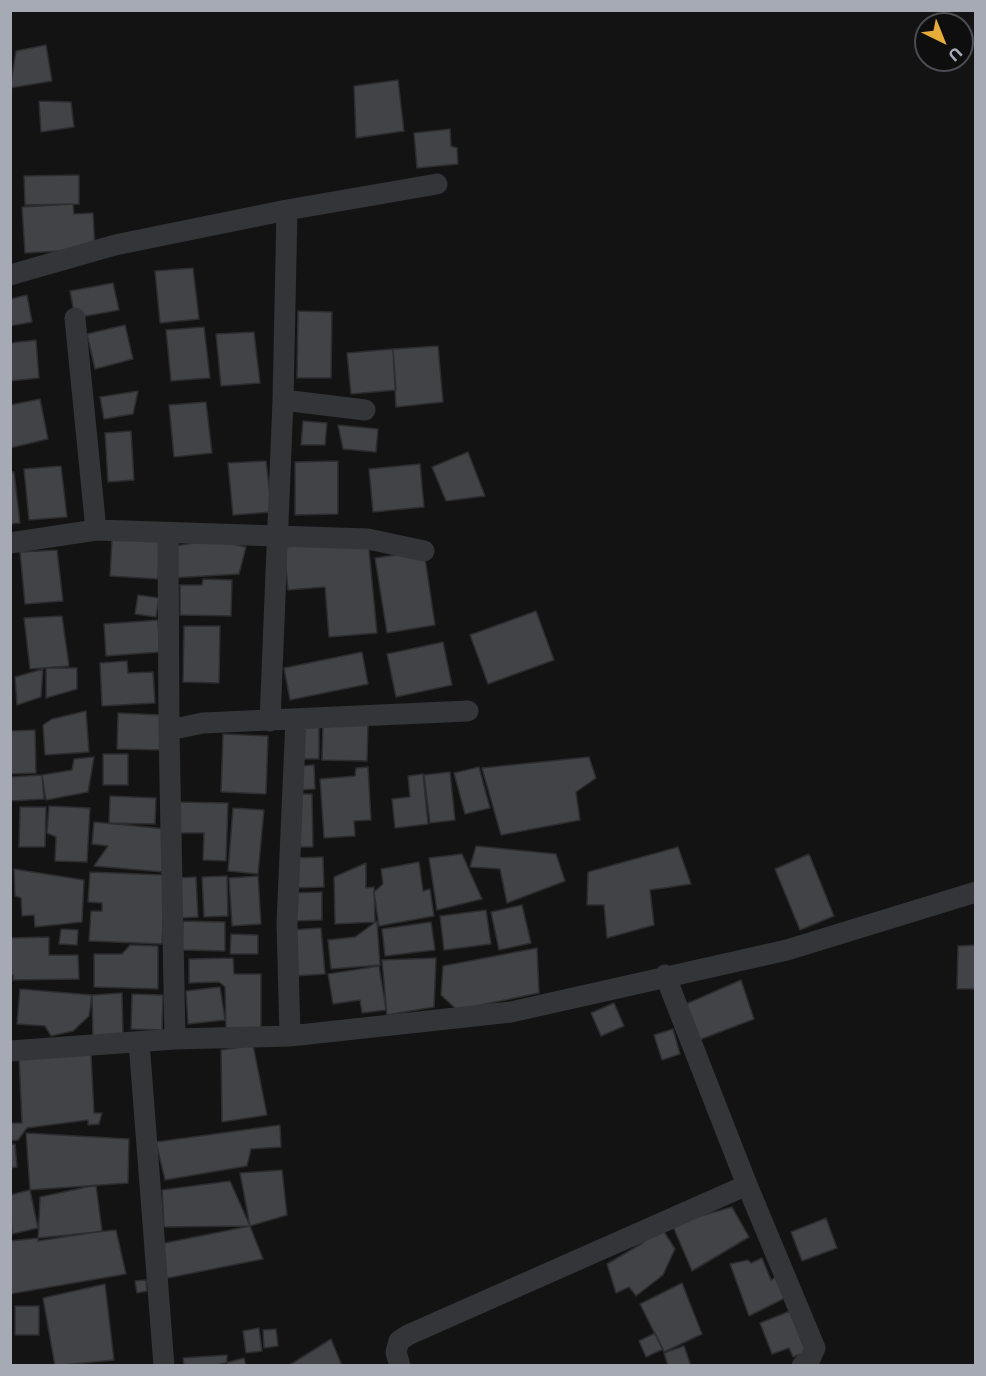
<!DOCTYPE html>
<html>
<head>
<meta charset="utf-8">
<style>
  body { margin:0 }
  #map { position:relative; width:986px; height:1376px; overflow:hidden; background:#131314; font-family:Montserrat,sans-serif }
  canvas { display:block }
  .frame { position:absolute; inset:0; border:12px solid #a5aab4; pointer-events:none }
  .north { position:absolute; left:914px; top:12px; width:60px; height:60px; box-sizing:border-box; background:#0e0e0f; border:2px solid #4a4c51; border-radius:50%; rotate:137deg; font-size:16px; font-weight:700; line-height:24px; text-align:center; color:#a5aab4 }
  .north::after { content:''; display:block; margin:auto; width:21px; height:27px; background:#e6ac39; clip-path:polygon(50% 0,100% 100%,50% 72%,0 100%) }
</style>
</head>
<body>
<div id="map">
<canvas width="986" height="1376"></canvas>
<div class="frame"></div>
<div class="north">U</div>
</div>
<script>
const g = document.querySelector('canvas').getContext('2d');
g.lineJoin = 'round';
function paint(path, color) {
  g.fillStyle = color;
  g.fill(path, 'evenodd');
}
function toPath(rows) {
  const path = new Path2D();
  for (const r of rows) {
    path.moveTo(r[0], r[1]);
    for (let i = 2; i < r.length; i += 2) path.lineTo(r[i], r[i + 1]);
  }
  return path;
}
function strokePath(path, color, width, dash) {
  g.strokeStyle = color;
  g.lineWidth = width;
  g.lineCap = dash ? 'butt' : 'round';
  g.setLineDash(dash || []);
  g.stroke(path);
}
const building = toPath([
  [46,45,52,81,10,88,16,51,46,45],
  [398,80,404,131,356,138,354,86,398,80],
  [39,101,71,102,74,127,41,132,39,101],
  [450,129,451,146,457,148,458,164,417,168,414,133,450,129],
  [79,175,79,204,25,205,24,176,79,175],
  [73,204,74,214,93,213,95,249,25,253,22,207,73,204],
  [193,268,199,319,160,323,155,271,193,268],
  [113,283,119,310,75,318,70,291,113,283],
  [27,295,32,322,10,326,10,299,27,295],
  [298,311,332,312,331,378,297,378,298,311],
  [125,325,133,359,95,369,87,334,125,325],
  [204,327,210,378,171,381,166,330,204,327],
  [254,332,260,383,221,386,216,334,254,332],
  [36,340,39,378,10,381,10,343,36,340],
  [438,346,443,402,396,407,393,349,438,346],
  [393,349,396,390,351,394,347,353,393,349],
  [138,391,133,414,104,419,100,397,138,391],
  [40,399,48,439,10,448,10,405,40,399],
  [206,402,212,453,174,457,169,405,206,402],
  [303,421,327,423,325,445,301,445,303,421],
  [338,425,378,429,376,452,343,449,338,425],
  [131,431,134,480,108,482,105,433,131,431],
  [468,452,485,496,446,501,432,467,468,452],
  [266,461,272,512,233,515,228,463,266,461],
  [338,461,338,514,295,515,295,462,338,461],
  [420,464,424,507,373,512,369,469,420,464],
  [61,466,67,517,29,520,24,469,61,466],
  [10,472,14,472,20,523,10,524,10,472],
  [112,539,160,541,158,579,110,576,112,539],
  [368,539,377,633,329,637,325,587,288,590,284,547,368,539],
  [214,540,246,547,239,574,172,578,175,546,214,540],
  [57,550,63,601,25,604,20,552,57,550],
  [424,551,435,625,387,633,375,558,424,551],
  [203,579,232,580,231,616,180,615,180,585,202,585,203,579],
  [138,595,159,598,156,617,135,614,138,595],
  [536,611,554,660,488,684,470,635,536,611],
  [62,616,69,666,30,669,24,618,62,616],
  [158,620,160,652,106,656,104,624,158,620],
  [184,626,220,626,219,683,183,682,184,626],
  [443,642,452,685,396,697,387,654,443,642],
  [362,652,368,684,290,700,284,668,362,652],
  [127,661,128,673,153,672,155,703,102,706,100,663,127,661],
  [46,668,77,668,77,689,46,698,46,668],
  [43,669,41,697,17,705,15,677,43,669],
  [86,711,89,752,45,755,43,725,52,719,86,711],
  [118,713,162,715,161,750,117,749,118,713],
  [299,722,319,722,319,759,299,759,299,722],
  [323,723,368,724,367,761,322,760,323,723],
  [35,730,36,773,10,774,10,731,35,730],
  [223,734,268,736,266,794,221,792,223,734],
  [103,754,128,754,128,785,103,785,103,754],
  [94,757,88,792,46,800,42,775,72,770,74,759,94,757],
  [589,757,596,778,576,792,580,820,501,835,482,768,589,757],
  [314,765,315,789,298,790,297,766,314,765],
  [368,767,371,820,354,821,355,836,324,838,320,779,355,776,356,768,368,767],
  [479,767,490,808,465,814,454,773,479,767],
  [450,772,455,820,430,823,424,775,450,772],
  [423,774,428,824,395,828,392,799,410,797,408,776,423,774],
  [42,775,44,799,10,801,10,777,42,775],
  [294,794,312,794,313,847,295,847,294,794],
  [110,796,156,798,155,824,109,823,110,796],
  [178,802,228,803,226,861,203,860,204,833,178,833,178,802],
  [49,806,90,808,87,862,55,861,56,837,47,833,49,806],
  [20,807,46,807,45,847,19,847,20,807],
  [233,808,264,810,258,874,228,871,233,808],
  [94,822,167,829,163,872,94,866,108,846,92,844,94,822],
  [476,846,556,854,565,881,507,903,500,869,470,867,476,846],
  [678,847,691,884,650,890,654,925,607,938,604,905,587,905,588,872,678,847],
  [462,854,482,899,437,910,429,858,462,854],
  [809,854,834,916,800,930,775,869,809,854],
  [323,857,324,887,294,888,292,858,323,857],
  [419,862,423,891,430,889,434,916,379,926,374,892,383,884,381,869,419,862],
  [366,863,366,888,374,887,375,922,335,924,334,877,366,863],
  [14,869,84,880,82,922,35,927,34,915,22,916,21,898,15,896,14,869],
  [90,872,165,875,162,944,89,941,91,911,102,911,102,903,88,902,90,872],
  [227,876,228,916,204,917,202,877,227,876],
  [258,876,261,924,232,926,229,878,258,876],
  [196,877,198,917,179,918,176,878,196,877],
  [322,892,322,920,292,921,291,893,322,892],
  [522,905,531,943,499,950,491,912,522,905],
  [486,910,491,944,444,950,440,916,486,910],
  [183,921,225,922,225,951,182,950,183,921],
  [377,921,380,965,331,969,328,940,355,937,377,921],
  [431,922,435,950,385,956,382,929,431,922],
  [321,928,325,974,294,976,290,930,321,928],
  [61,929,78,930,77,945,59,944,61,929],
  [231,934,258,935,258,954,230,954,231,934],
  [49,937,49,955,78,955,79,979,13,980,13,975,10,975,10,938,49,937],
  [130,945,158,946,158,989,94,987,94,954,122,954,130,945],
  [976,945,976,989,957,989,958,946,976,945],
  [537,948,539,993,457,1010,441,995,443,966,537,948],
  [233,958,234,974,261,974,261,1029,226,1030,225,987,219,982,189,983,189,959,233,958],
  [436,958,434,1007,387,1015,382,960,436,958],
  [379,966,386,1010,362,1013,360,1000,333,1004,328,974,379,966],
  [741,980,754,1019,699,1040,686,1004,741,980],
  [220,987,225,1020,188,1024,186,991,220,987],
  [20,989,92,995,89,1016,73,1031,51,1036,45,1026,17,1024,20,989],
  [122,993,123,1036,93,1038,92,995,122,993],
  [132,994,163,995,162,1030,131,1029,132,994],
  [614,1003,624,1026,601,1036,591,1013,614,1003],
  [673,1029,680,1054,662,1060,654,1035,673,1029],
  [253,1045,267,1115,222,1122,221,1050,253,1045],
  [91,1054,94,1113,102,1113,99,1124,88,1125,88,1120,27,1128,18,1140,10,1141,10,1123,22,1123,19,1057,91,1054],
  [280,1125,281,1147,251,1149,247,1166,165,1180,156,1142,280,1125],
  [26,1133,129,1139,128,1183,30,1190,26,1133],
  [10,1144,15,1144,17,1167,10,1168,10,1144],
  [282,1170,287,1215,250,1226,240,1173,282,1170],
  [230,1181,250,1226,164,1227,162,1190,230,1181],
  [96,1185,102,1231,38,1241,40,1197,96,1185],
  [30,1190,38,1228,12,1234,10,1195,30,1190],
  [732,1207,749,1237,692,1271,672,1224,732,1207],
  [826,1218,837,1248,802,1261,791,1232,826,1218],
  [250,1226,263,1259,163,1279,160,1244,250,1226],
  [661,1227,675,1249,663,1275,636,1296,629,1287,616,1293,607,1264,641,1244,661,1227],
  [116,1230,126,1274,10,1294,10,1241,116,1230],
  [762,1258,771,1280,776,1277,785,1298,749,1316,730,1264,748,1260,751,1263,762,1258],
  [146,1280,147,1291,137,1293,135,1281,146,1280],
  [682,1283,702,1334,664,1352,640,1304,682,1283],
  [105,1284,114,1360,55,1366,43,1298,105,1284],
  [15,1306,39,1306,39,1335,15,1335,15,1306],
  [790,1311,806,1352,793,1357,789,1348,772,1354,760,1323,790,1311],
  [259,1328,262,1351,246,1353,243,1331,259,1328],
  [276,1329,278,1346,264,1348,263,1330,276,1329],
  [655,1333,663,1349,646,1357,639,1341,655,1333],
  [331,1339,342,1366,288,1366,331,1339],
  [684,1346,691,1366,668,1366,664,1353,684,1346],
  [227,1355,227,1366,184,1366,183,1358,227,1355],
  [244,1358,246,1366,214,1366,244,1358]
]);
paint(building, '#424347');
strokePath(building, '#2d2d30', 1.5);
strokePath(toPath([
  [10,275,115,245,287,210,437,184],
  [75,318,96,530],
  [283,400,365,410],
  [168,533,169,730],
  [10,543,96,530,368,539,424,551],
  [270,721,283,400,287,210],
  [665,975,747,1185],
  [290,1036,287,923,296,719],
  [175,1039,169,730,203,723,468,711],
  [139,1042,164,1366],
  [10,1051,175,1039,290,1036,511,1012,787,950,976,892],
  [400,1366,396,1352,399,1341,408,1335,747,1185,815,1348,810,1359,802,1366]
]), '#343539', 21);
</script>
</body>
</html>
